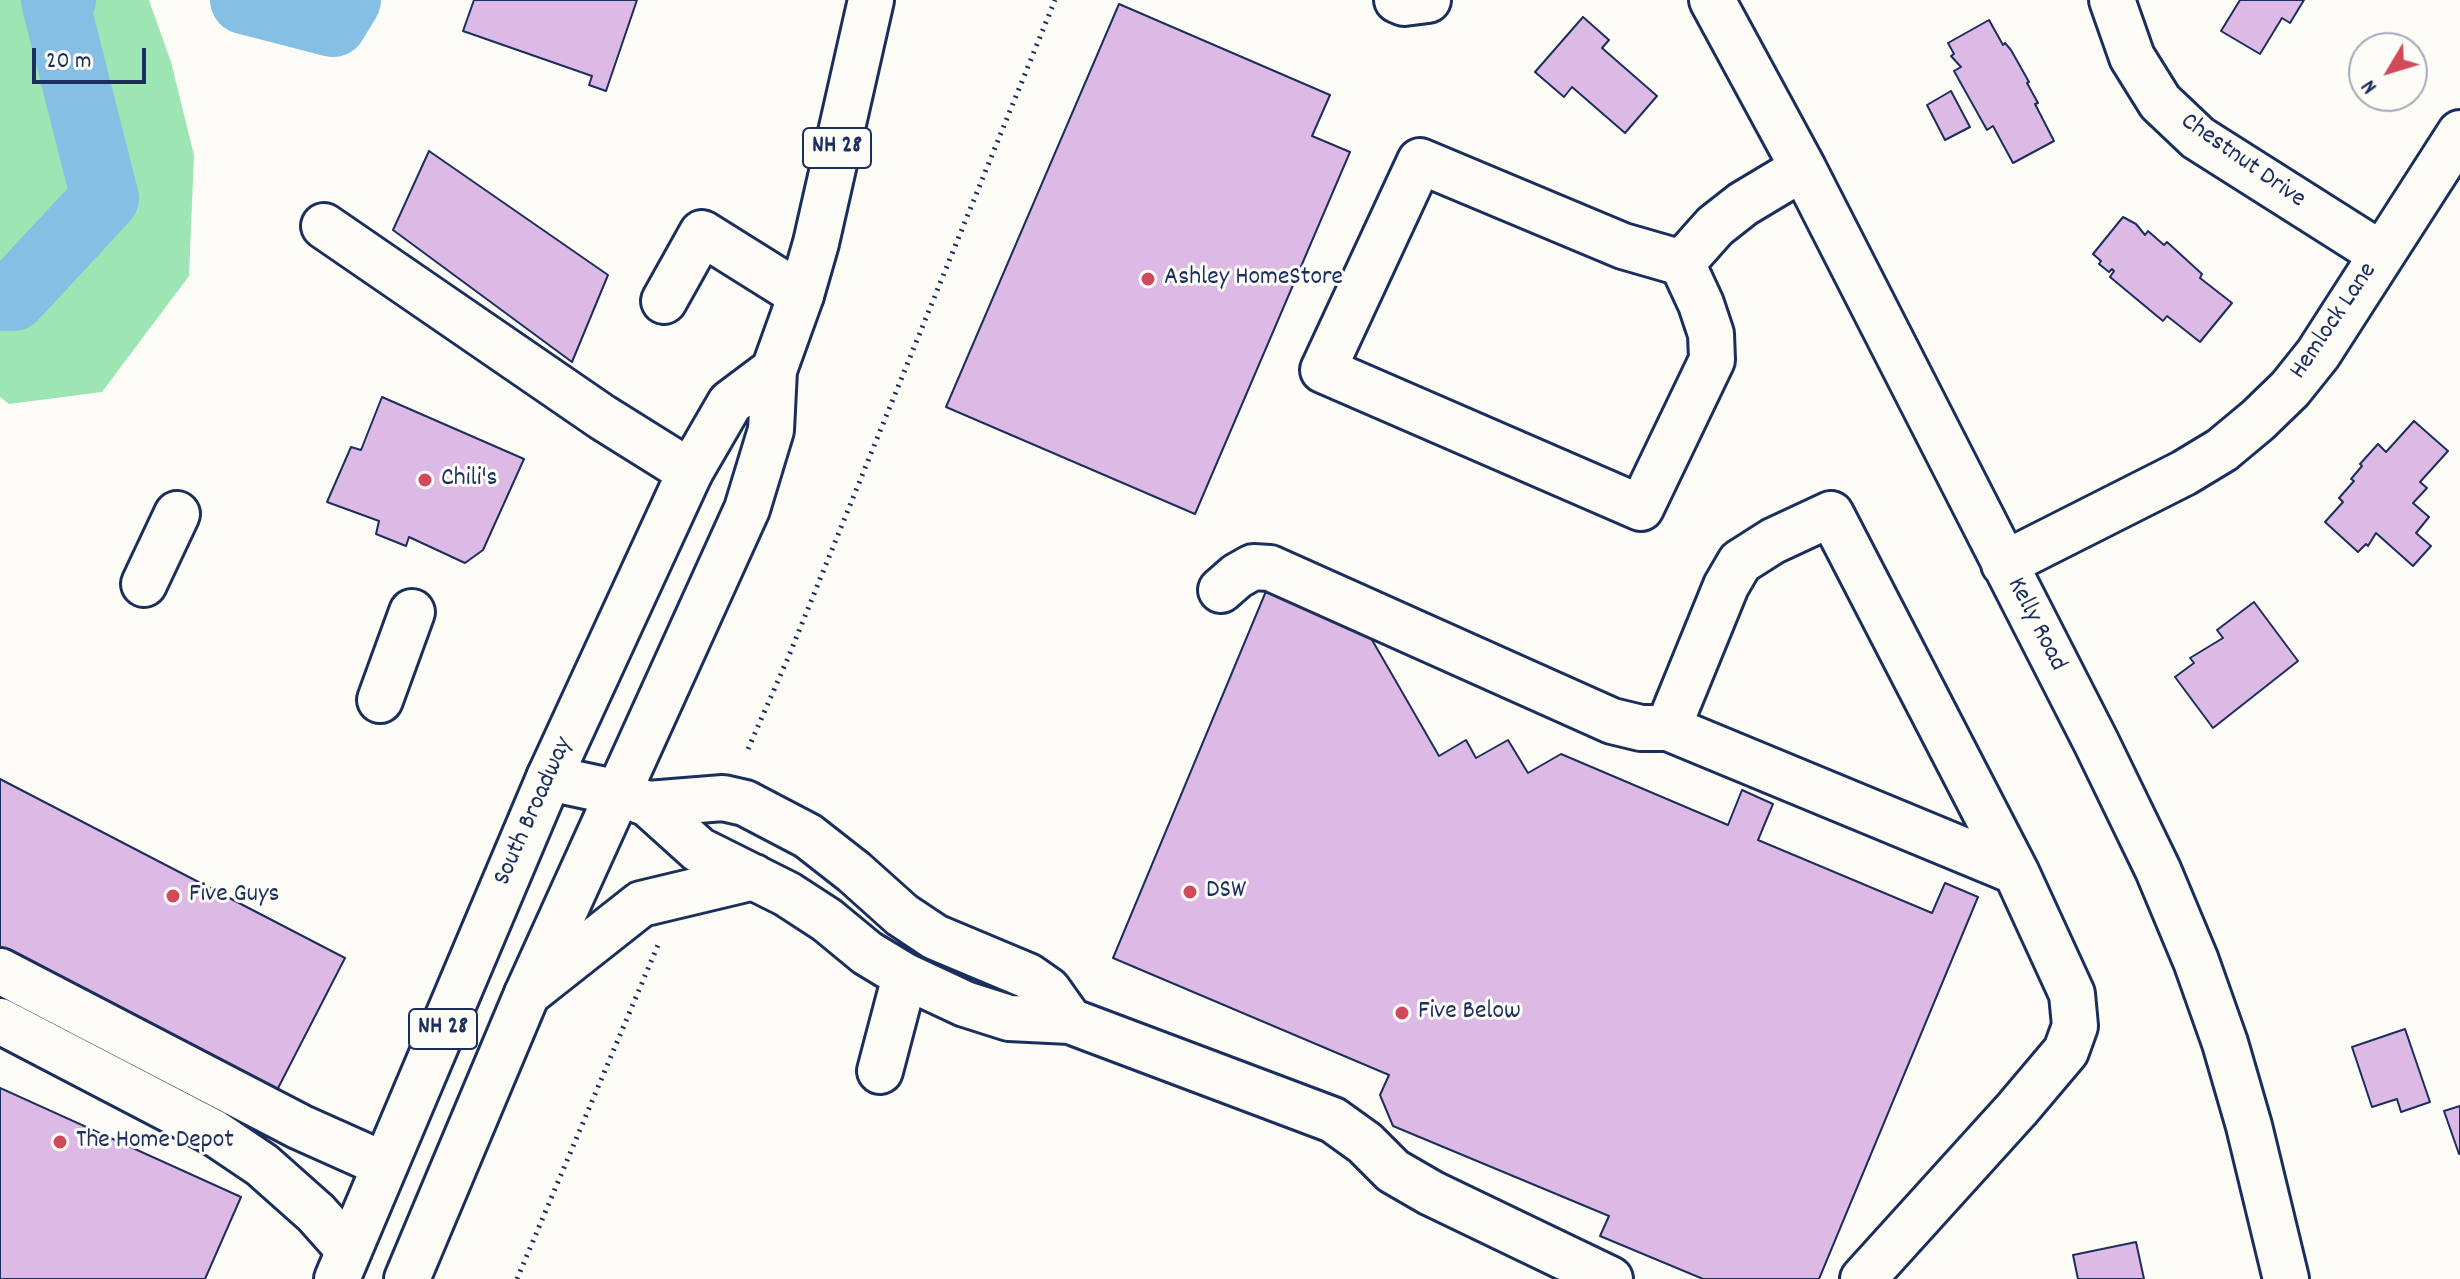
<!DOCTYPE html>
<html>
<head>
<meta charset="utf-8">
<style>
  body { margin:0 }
  #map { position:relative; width:2460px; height:1279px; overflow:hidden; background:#fdfcf7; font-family:Dekko,sans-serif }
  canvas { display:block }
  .north { position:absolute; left:2348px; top:32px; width:80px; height:80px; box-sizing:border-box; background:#fdfcf7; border:2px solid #a3aaba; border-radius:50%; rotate:232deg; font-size:22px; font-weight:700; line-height:32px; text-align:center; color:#1b2f5e }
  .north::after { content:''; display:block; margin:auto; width:28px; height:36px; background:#d1495b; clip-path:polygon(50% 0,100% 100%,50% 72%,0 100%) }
  .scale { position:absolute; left:32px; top:48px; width:114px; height:36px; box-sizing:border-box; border:4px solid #1b2f5e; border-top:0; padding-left:10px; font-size:24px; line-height:28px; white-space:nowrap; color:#1b2f5e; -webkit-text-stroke:6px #fdfcf7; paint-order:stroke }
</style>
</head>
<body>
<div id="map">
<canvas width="2460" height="1279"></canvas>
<div class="north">N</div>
<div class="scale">20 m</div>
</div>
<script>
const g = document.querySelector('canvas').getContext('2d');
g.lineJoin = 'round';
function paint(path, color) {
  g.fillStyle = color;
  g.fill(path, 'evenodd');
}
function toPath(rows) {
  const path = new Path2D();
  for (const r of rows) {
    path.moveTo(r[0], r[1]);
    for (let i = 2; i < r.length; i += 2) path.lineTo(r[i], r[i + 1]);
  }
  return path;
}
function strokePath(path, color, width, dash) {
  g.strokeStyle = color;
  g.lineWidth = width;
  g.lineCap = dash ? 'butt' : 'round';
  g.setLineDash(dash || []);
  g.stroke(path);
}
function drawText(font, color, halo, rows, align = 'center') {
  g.font = font + ' Dekko,sans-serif';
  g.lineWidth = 6;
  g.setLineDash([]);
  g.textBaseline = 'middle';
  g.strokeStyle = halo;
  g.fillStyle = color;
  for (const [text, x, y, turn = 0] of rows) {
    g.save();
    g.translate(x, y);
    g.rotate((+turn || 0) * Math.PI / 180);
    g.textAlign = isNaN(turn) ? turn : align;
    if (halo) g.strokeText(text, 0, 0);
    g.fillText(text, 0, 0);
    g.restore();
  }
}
paint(toPath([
  [0,0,149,0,171,62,194,155,189,276,102,392,9,404,0,397]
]), '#9de6b4');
strokePath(toPath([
  [244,0,333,23,347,0],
  [0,297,13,297,105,198,55,1,62,0]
]), '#85c0e4', 68);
const building = toPath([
  [474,0,637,0,606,91,589,85,592,76,463,31,474,0],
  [2240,0,2304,0,2290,23,2282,18,2260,54,2221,31,2240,0],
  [1119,4,1330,95,1312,136,1350,152,1195,514,946,407,1119,4],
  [1583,17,1609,40,1602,48,1657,96,1625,133,1572,87,1564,97,1535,72,1583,17],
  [1989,20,2003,45,2005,43,2011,50,2029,82,2027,83,2038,103,2035,104,2054,141,2013,163,1993,126,1987,130,1954,71,1961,67,1951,56,1954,54,1948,43,1989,20],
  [1951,91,1970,127,1945,140,1927,105,1951,91],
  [429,151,608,275,572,362,393,230,429,151],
  [2123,217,2136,224,2145,235,2148,231,2164,245,2167,242,2202,274,2200,278,2232,303,2200,342,2167,316,2163,321,2110,277,2114,271,2112,269,2109,272,2099,264,2101,261,2093,254,2123,217],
  [382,397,524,459,483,550,465,563,409,537,406,546,376,534,379,521,327,502,351,447,361,450,382,397],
  [2414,421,2448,451,2420,482,2427,488,2413,503,2429,517,2416,533,2431,546,2413,566,2376,533,2368,546,2366,544,2358,552,2325,522,2343,502,2339,498,2354,481,2351,479,2362,466,2360,464,2378,444,2386,452,2414,421],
  [1269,584,1364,626,1439,756,1466,740,1476,758,1508,740,1528,773,1561,754,1728,825,1742,790,1773,804,1758,840,1932,913,1945,883,1978,897,1819,1279,1703,1279,1600,1236,1609,1216,1393,1126,1380,1095,1389,1075,1113,958,1269,584],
  [2254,602,2298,661,2213,728,2175,677,2194,663,2190,658,2223,638,2217,630,2254,602],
  [0,779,345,958,275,1094,0,951,0,779],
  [2405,1029,2430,1102,2401,1112,2397,1099,2372,1107,2352,1047,2405,1029],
  [0,1088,241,1197,205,1279,0,1279,0,1088],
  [2460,1106,2460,1154,2459,1154,2444,1111,2460,1106],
  [2136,1242,2144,1279,2078,1279,2073,1255,2136,1242]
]);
paint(building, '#ddbae5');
strokePath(building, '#1b2f5e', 2);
const minor = toPath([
  [1397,0,1404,3,1428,0],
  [1712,0,1803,168,2096,742,2158,870,2196,961,2225,1043,2249,1126,2286,1279],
  [2112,0,2132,57,2160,102,2198,138,2381,254],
  [324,226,602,417,690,472],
  [1682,263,1701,304,1711,334,1712,360,1641,508,1323,370,1420,161,1623,246,1682,263,1715,226,1743,204,1803,168],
  [664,301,702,233,801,295],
  [2004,564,2184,473,2222,450,2258,420,2290,389,2318,354,2460,133],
  [144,584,177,514],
  [1221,590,1237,576,1253,567,1270,568,1612,721,1641,728,1668,728],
  [380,700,412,612],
  [549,778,619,793,648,804,699,850,787,894,827,920,867,953,905,976,965,1004,1009,1018,1070,1021,1333,1120,1365,1143,1393,1171,1431,1193,1610,1279],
  [648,804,723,798,745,803,808,836,854,872,902,915,935,937,1028,976,1048,990,1070,1021],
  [0,971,300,1127,385,1165],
  [527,994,641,904,754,877],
  [0,1021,213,1132,262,1165,316,1213,349,1250],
  [880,1071,905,976],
  [1863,1279,2017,1109,2066,1051,2075,1026,2072,994,2016,872,1831,514,1773,541,1740,562,1726,586,1668,728,2016,872]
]);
const major = toPath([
  [337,1279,549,778,690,472,730,403,774,370],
  [407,1279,527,994,747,509,771,430,774,370,801,295,816,243,871,0]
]);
strokePath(minor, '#1b2f5e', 50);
strokePath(major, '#1b2f5e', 50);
strokePath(toPath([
  [748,749,788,658,1055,0],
  [517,1279,658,945]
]), '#1b2f5e', 5, [2, 6]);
strokePath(minor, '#fdfcf7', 44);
strokePath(major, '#fdfcf7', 44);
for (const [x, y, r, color] of [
  [1148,279,8,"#d1495b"],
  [425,480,8,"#d1495b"],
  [1190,892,8,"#d1495b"],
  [173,896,8,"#d1495b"],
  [1402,1013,8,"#d1495b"],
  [60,1142,8,"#d1495b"]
]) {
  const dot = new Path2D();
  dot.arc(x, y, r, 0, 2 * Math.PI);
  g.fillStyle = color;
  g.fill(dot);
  strokePath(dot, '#fdfcf7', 3);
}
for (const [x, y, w] of [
  [837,148,68],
  [443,1029,68]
]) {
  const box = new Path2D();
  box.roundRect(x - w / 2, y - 20, w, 40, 6);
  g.fillStyle = '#fdfcf7';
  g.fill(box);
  strokePath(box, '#1b2f5e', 2);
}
drawText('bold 24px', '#1b2f5e', null, [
  ["NH 28",837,148],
  ["NH 28",443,1029]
]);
drawText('26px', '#1b2f5e', '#fdfcf7', [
  ["Chestnut Drive",2242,162,35],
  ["Hemlock Lane",2335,322,-56],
  ["Kelly Road",2035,625,63],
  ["South Broadway",535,812,-66]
]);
drawText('26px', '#1b2f5e', '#fdfcf7', [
  ["Ashley HomeStore",1164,279],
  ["Chili's",441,480],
  ["DSW",1206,892],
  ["Five Guys",189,896],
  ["Five Below",1418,1013],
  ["The Home Depot",76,1142]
], 'left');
</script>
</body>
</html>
